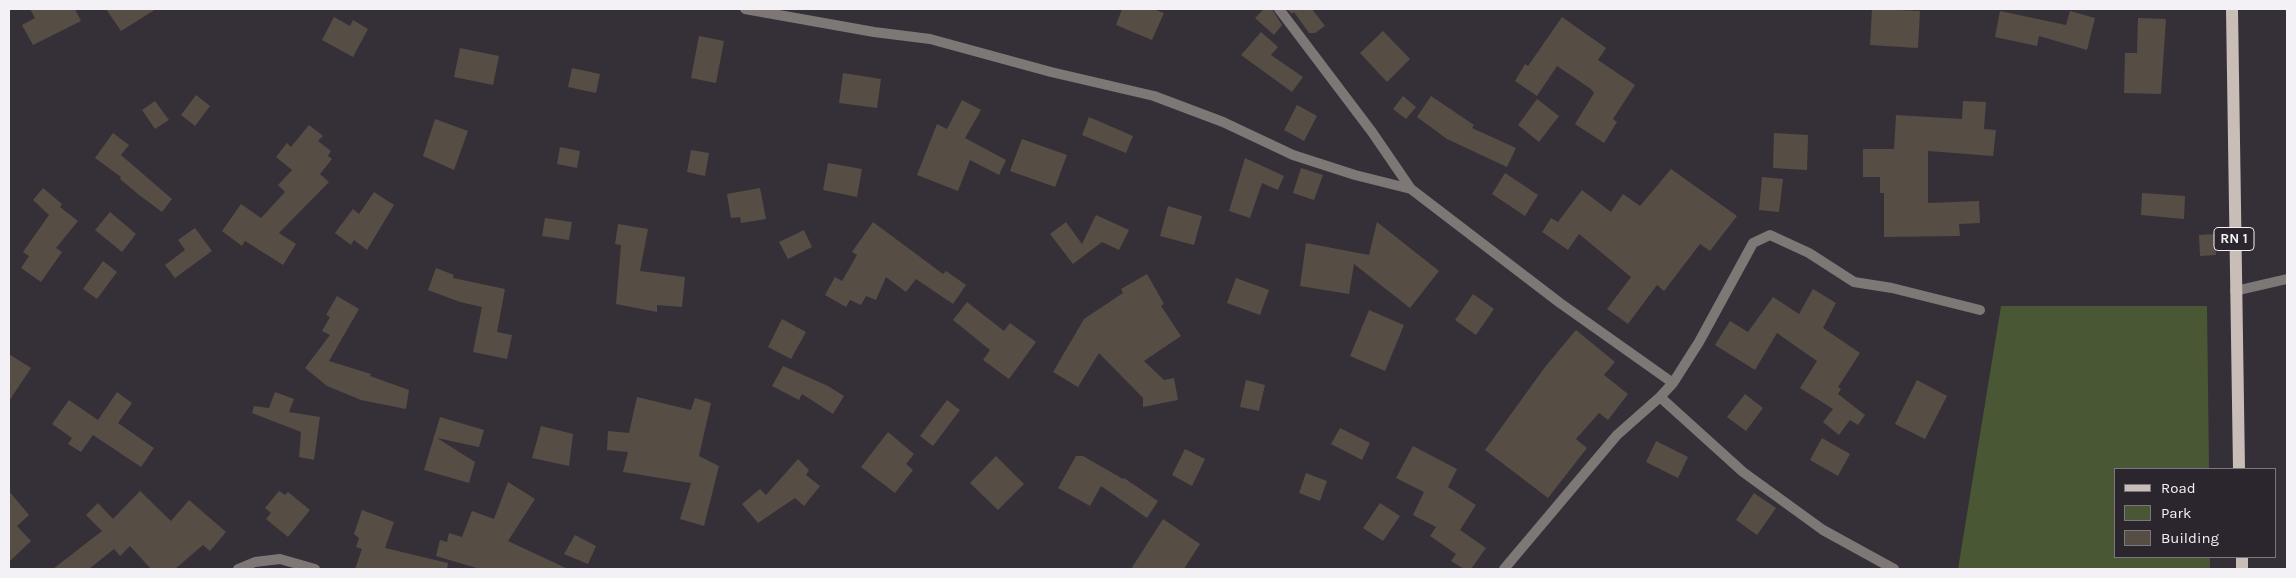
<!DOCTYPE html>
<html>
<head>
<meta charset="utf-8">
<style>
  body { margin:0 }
  #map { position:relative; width:2296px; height:578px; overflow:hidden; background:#353038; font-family:Karla,sans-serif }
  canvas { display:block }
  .frame { position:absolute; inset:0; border:10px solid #f4f1f6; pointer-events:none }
  .legend { position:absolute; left:2114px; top:468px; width:162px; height:90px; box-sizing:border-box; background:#2b262e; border:1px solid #7b777e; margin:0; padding:6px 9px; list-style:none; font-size:15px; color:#f4f1f6 }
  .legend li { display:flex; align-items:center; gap:10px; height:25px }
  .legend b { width:25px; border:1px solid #7b777e }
</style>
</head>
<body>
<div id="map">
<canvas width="2296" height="578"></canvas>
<div class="frame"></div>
<ul class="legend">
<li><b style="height:6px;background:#c8bdb7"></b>Road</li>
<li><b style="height:14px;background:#495734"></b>Park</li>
<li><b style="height:14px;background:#564d45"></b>Building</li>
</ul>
</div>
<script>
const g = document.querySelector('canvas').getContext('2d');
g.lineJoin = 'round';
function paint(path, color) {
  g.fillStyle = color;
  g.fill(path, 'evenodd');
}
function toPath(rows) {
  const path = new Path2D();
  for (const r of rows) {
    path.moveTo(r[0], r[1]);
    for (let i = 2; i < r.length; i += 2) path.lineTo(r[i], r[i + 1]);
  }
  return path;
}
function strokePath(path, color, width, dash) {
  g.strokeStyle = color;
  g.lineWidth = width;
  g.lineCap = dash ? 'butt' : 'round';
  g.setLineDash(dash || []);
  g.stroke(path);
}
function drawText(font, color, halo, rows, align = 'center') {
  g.font = font + ' Karla,sans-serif';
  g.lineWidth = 4.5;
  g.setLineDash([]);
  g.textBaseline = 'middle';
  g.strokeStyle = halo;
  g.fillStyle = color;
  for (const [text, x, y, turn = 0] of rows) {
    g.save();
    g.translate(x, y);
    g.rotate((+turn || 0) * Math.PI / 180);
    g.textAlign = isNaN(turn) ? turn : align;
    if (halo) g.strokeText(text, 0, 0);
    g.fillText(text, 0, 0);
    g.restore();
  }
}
paint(toPath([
  [2001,306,2207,306,2209,469,2115,469,2115,557,2210,557,2210,569,1958,569]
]), '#495734');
paint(toPath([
  [30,9,75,9,81,21,33,45,22,25,35,18],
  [106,9,156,9,121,31],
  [1122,9,1153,9,1164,13,1152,40,1116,25],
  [1264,9,1272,9,1282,25,1274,35,1255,18],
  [1287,9,1312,9,1325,26,1315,33,1309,33,1294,12,1292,14],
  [1872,9,1920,11,1918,48,1870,45],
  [2000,11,2066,25,2070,11,2095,18,2087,50,2039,36,2037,46,1995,37],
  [334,17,350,26,353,20,368,29,353,57,322,40],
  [1562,17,1606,48,1598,60,1635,85,1613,119,1617,122,1604,143,1575,124,1594,93,1591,89,1557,66,1537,96,1515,81,1525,64,1528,66],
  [2138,18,2166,19,2161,94,2124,93,2125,53,2137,53],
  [1383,31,1410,59,1387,82,1360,53],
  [1261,32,1278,47,1271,55,1303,77,1292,92,1241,55],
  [699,36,724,41,716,83,691,78],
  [460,48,499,56,493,85,454,77],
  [572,68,600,74,596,93,568,87],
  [843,73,881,79,877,108,839,103],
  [196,95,210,106,195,126,181,115],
  [1403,96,1416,107,1406,119,1393,109],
  [1431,96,1474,125,1472,128,1516,148,1507,167,1447,139,1417,117],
  [1537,99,1559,116,1539,142,1518,125],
  [962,100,981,110,965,138,1006,160,999,175,970,160,958,191,917,175,937,124,947,129],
  [155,101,169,120,155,129,142,110],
  [1963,101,1986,102,1984,129,1996,130,1993,156,1928,151,1928,203,1979,201,1980,223,1959,224,1960,236,1884,237,1884,193,1880,193,1880,177,1863,177,1863,149,1894,149,1896,115,1962,119],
  [1297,105,1317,116,1304,141,1284,130],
  [1089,117,1133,136,1126,153,1082,135],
  [435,119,468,131,454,170,423,156],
  [309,125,323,136,318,141,331,151,328,156,332,159,320,174,329,182,279,233,296,244,283,265,245,241,242,246,222,231,241,204,261,218,285,192,278,185,292,170,276,157,287,143,291,147],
  [113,133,129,145,121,155,172,199,162,212,139,195,120,179,121,177,95,158],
  [1774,133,1808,135,1807,170,1773,168],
  [1022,139,1067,155,1055,187,1010,171],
  [560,147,580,151,577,168,557,164],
  [691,150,709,153,705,176,687,172],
  [1245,158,1284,176,1278,190,1262,183,1250,218,1229,211],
  [828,163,862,169,857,197,823,190],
  [1301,168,1323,175,1314,200,1293,193],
  [1671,169,1737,216,1710,251,1700,244,1664,291,1657,285,1628,324,1607,309,1631,277,1579,234,1568,250,1542,232,1551,218,1558,222,1582,190,1611,212,1623,194,1640,206],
  [1505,173,1538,195,1525,216,1492,194],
  [1762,177,1783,179,1779,212,1759,210],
  [43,188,62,204,60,207,78,221,56,248,62,252,41,282,21,268,29,256,23,252,49,215,33,200],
  [760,188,766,219,741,223,740,217,731,218,727,194],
  [374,192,394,205,367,250,354,240,351,245,335,233,353,209,359,214],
  [2142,193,2185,196,2184,219,2141,215],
  [1168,206,1202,216,1194,245,1160,236],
  [110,212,136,234,122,252,95,230],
  [1096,215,1129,230,1119,250,1102,242,1073,264,1050,234,1066,222,1082,244],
  [545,218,572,222,569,240,542,236],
  [873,222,943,274,946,271,966,285,953,304,916,279,906,292,886,277,876,300,866,296,861,305,850,300,846,307,825,295,835,277,842,281,857,255,852,252],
  [1377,222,1439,271,1410,308,1354,264,1349,294,1300,286,1306,243,1369,255],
  [618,224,648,229,640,271,685,277,682,307,657,305,657,312,616,304,621,245,615,244],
  [195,228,212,251,175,278,165,265,185,250,178,240],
  [804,230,812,247,788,259,779,242],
  [2215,234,2216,255,2200,256,2199,235],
  [103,261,117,272,97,299,83,289],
  [436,268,454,275,453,278,505,289,497,332,512,335,507,359,473,352,482,307,460,302,428,290],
  [1147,274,1164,304,1161,306,1181,336,1144,361,1164,380,1174,378,1178,400,1143,407,1143,398,1099,353,1078,387,1053,372,1084,319,1123,293,1121,289],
  [1236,278,1269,290,1260,315,1227,303],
  [1813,289,1836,303,1823,328,1860,353,1838,387,1841,389,1838,394,1865,415,1858,425,1850,420,1839,435,1823,422,1833,409,1800,388,1817,361,1804,352,1777,333,1755,370,1715,345,1730,321,1748,332,1773,297,1799,314],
  [1473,294,1494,309,1476,335,1455,320],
  [337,296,359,309,329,361,371,374,370,376,409,390,406,409,361,400,327,386,305,368,330,335,322,331,330,317,326,315],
  [967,302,1004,331,1010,323,1036,342,1009,379,983,360,990,350,953,320],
  [1369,310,1404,325,1385,371,1350,356],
  [782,319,806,332,791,359,768,347],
  [1576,330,1615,362,1604,375,1628,394,1608,420,1599,413,1576,439,1587,448,1548,498,1485,450,1545,367],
  [9,354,31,368,9,401],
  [783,366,828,386,844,396,833,414,802,394,799,400,772,386],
  [1246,380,1265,385,1259,411,1240,407],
  [1917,380,1947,396,1925,439,1895,424],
  [117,392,132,403,118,423,154,448,141,467,93,435,81,452,68,444,72,438,52,424,69,400,98,420],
  [275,392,294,399,289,412,320,417,314,460,299,457,301,432,252,413,254,406,269,408],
  [1745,394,1763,408,1746,431,1727,417],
  [637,397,691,410,695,398,711,403,699,456,719,466,704,526,680,519,691,483,623,472,628,452,607,450,608,431,629,433],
  [947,400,960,410,933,446,920,436],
  [440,417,484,430,479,447,437,438,475,462,469,483,424,470],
  [541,426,573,434,569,466,532,458],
  [1340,428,1370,443,1362,460,1331,444],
  [888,432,914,454,906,464,913,470,895,493,861,467],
  [1822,438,1850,454,1838,476,1810,460],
  [1656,441,1688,457,1678,478,1646,462],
  [1413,446,1457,469,1448,487,1476,505,1460,530,1486,548,1471,569,1464,569,1451,561,1456,554,1430,536,1436,527,1413,515,1424,492,1396,478],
  [1185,449,1205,459,1192,486,1172,475],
  [996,456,1024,484,998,510,970,483],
  [1076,456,1083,456,1123,479,1124,478,1158,501,1147,518,1101,486,1090,506,1058,488],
  [798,459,809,470,806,475,820,486,804,506,795,498,758,523,742,504,760,489,766,495],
  [1306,473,1327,481,1320,501,1299,493],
  [508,482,535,499,508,541,568,569,480,569,436,556,440,540,447,542,449,533,462,537,472,511,494,519],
  [9,491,29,515,17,526,31,541,9,562],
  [140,491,171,521,189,500,226,532,210,551,203,545,175,569,151,569,130,546,120,556,114,549,89,569,53,569,102,531,86,515,98,503,113,519],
  [279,491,285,495,288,492,310,510,288,537,266,519,271,513,265,508],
  [1754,493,1776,508,1757,535,1736,520],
  [1380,503,1400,516,1383,541,1363,528],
  [362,510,394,522,385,548,448,563,447,569,355,569,362,549,356,547,359,538,354,534],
  [1163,519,1200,544,1184,569,1131,569],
  [575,535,596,546,588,564,564,554]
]), '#564d45');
strokePath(toPath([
  [745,9,874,32,930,39,1051,72,1154,96,1223,122,1293,155,1355,175,1411,189],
  [1279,9,1372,132,1411,189,1560,303,1673,383],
  [2235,291,2287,279],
  [1660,397,1743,472,1823,530,1894,569],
  [238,569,255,562,280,559,315,569],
  [1504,569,1617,435,1660,397,1673,383,1699,342,1753,243,1770,235,1809,253,1854,282,1892,288,1980,310]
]), '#7d7875', 10);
strokePath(toPath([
  [2232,9,2239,469],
  [2242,557,2242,569]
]), '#c8bdb7', 12);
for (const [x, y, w] of [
  [2234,239,40]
]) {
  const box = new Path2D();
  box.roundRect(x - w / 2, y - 11.5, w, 23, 4);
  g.fillStyle = '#2b262e';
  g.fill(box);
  strokePath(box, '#f4f1f6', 1);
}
drawText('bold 14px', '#f4f1f6', null, [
  ["RN 1",2234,239]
]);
</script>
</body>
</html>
